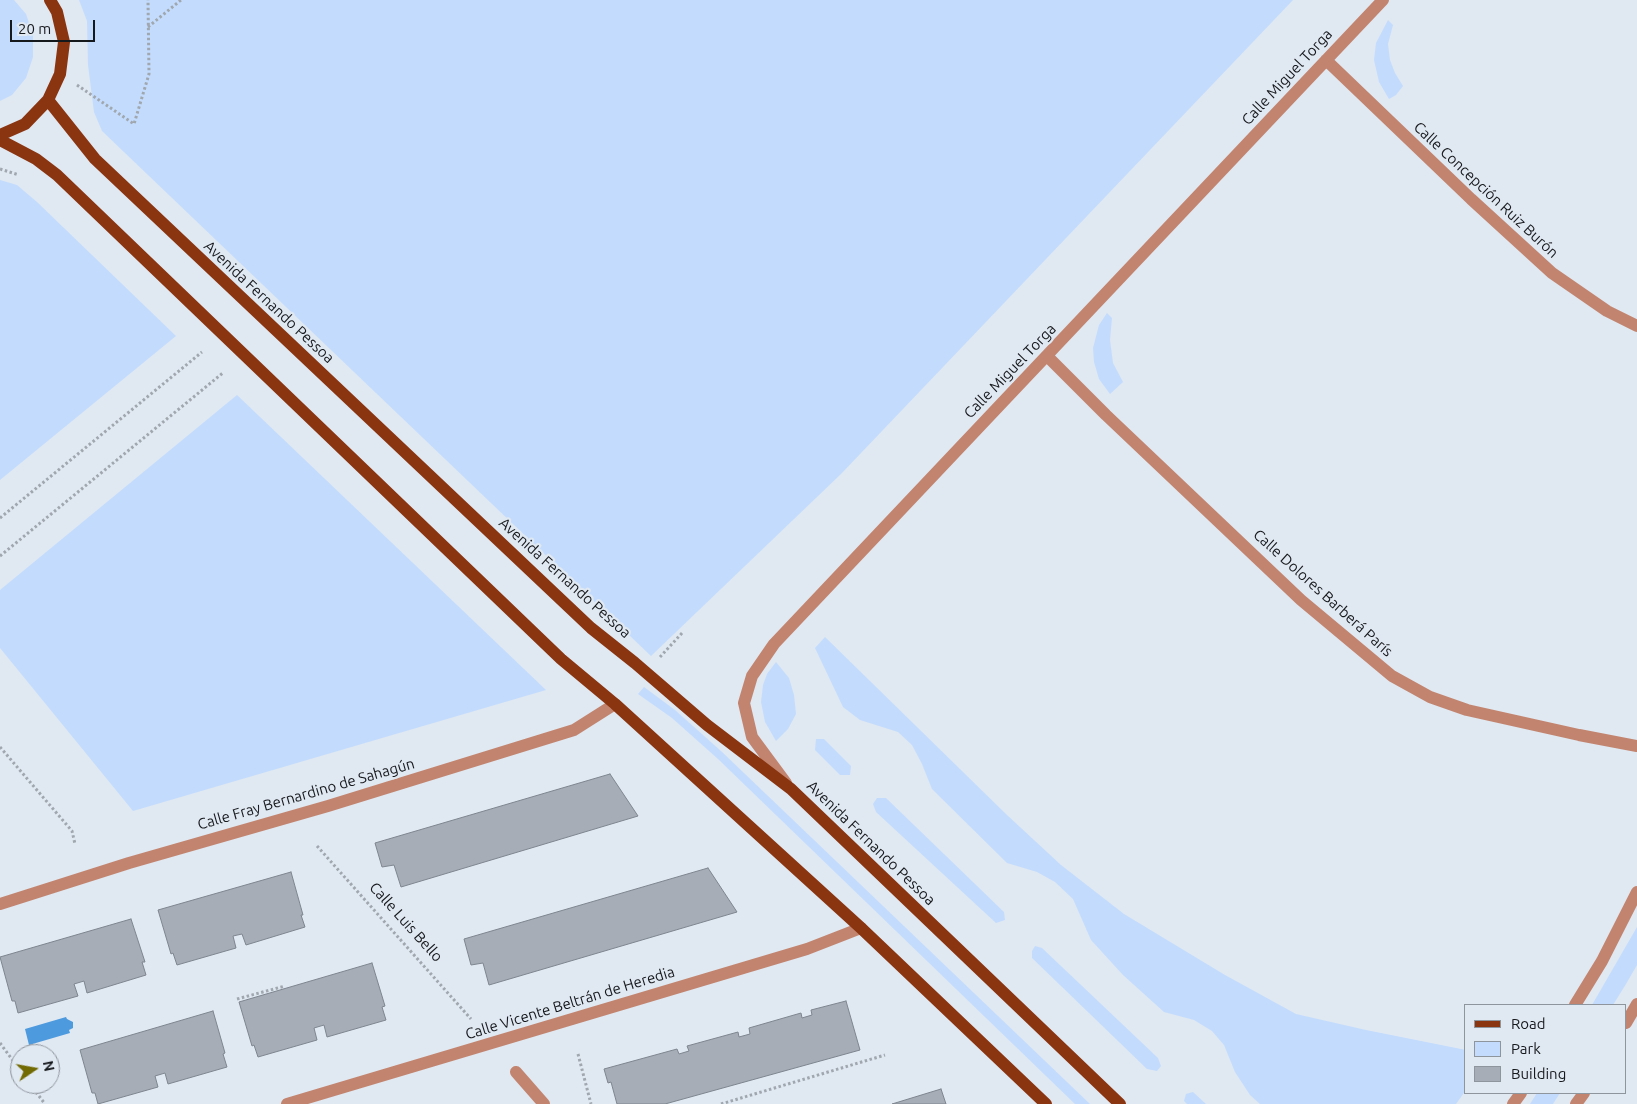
<!DOCTYPE html>
<html>
<head>
<meta charset="utf-8">
<style>
  body { margin:0 }
  #map { position:relative; width:1637px; height:1104px; overflow:hidden; background:#e0e8f2; font-family:Ubuntu,sans-serif }
  canvas { display:block }
  .legend { position:absolute; left:1464px; top:1004px; width:162px; height:90px; box-sizing:border-box; background:#e0e8f2; border:1px solid #8f959c; margin:0; padding:6px 9px; list-style:none; font-size:15px; color:#16191c }
  .legend li { display:flex; align-items:center; gap:10px; height:25px }
  .legend b { width:25px; border:1px solid #8f959c }
  .north { position:absolute; left:10px; top:1044px; width:50px; height:50px; box-sizing:border-box; background:#e0e8f2; border:1px solid #8f959c; border-radius:50%; rotate:78deg; font-size:14px; font-weight:700; line-height:20px; text-align:center; color:#16191c }
  .north::after { content:''; display:block; margin:auto; width:18px; height:22px; background:#726a02; clip-path:polygon(50% 0,100% 100%,50% 72%,0 100%) }
  .scale { position:absolute; left:10px; top:20px; width:85px; height:22px; box-sizing:border-box; border:2px solid #16191c; border-top:0; padding-left:6px; font-size:15px; line-height:18px; white-space:nowrap; color:#16191c; -webkit-text-stroke:4px #e0e8f2; paint-order:stroke }
</style>
</head>
<body>
<div id="map">
<canvas width="1637" height="1104"></canvas>
<ul class="legend">
<li><b style="height:6px;background:#8a3410"></b>Road</li>
<li><b style="height:14px;background:#c3dcfd"></b>Park</li>
<li><b style="height:14px;background:#a6adb7"></b>Building</li>
</ul>
<div class="north">N</div>
<div class="scale">20 m</div>
</div>
<script>
const c = document.querySelector('canvas').getContext('2d');
c.lineJoin = 'round';
function fill(path, color) {
  c.fillStyle = color;
  c.fill(path, 'evenodd');
}
function toPath(rows) {
  const path = new Path2D();
  for (const r of rows) {
    path.moveTo(r[0], r[1]);
    for (let i = 2; i < r.length; i += 2) path.lineTo(r[i], r[i + 1]);
  }
  return path;
}
function stroke(path, color, width, dash) {
  c.strokeStyle = color;
  c.lineWidth = width;
  c.lineCap = dash ? 'butt' : 'round';
  c.setLineDash(dash || []);
  c.stroke(path);
}
function drawText(font, color, halo, rows, align = 'center') {
  c.font = font + ' Ubuntu,sans-serif';
  c.lineWidth = 4.5;
  c.setLineDash([]);
  c.textBaseline = 'middle';
  c.strokeStyle = halo;
  c.fillStyle = color;
  for (const [text, x, y, turn = 0] of rows) {
    c.save();
    c.translate(x, y);
    c.rotate((+turn || 0) * Math.PI / 180);
    c.textAlign = isNaN(turn) ? turn : align;
    if (halo) c.strokeText(text, 0, 0);
    c.fillText(text, 0, 0);
    c.restore();
  }
}
fill(toPath([
  [0,0,14,0,26,14,33,35,33,57,26,78,12,95,0,101],
  [79,0,1293,0,841,474,651,656,102,131,94,112,88,65,87,21],
  [1388,20,1393,25,1388,44,1390,60,1395,73,1403,86,1396,95,1389,99,1379,82,1374,60,1376,43],
  [0,180,17,185,37,202,176,336,0,480],
  [1107,313,1112,318,1110,340,1113,363,1123,382,1110,394,1099,379,1094,362,1093,348,1099,325],
  [237,395,546,690,133,811,0,648,0,590],
  [825,637,1007,815,1061,865,1124,914,1225,975,1296,1014,1366,1030,1466,1050,1466,1090,1456,1104,1260,1104,1250,1095,1235,1072,1224,1045,1212,1031,1194,1020,1164,1012,1123,975,1091,940,1073,899,1055,882,1037,872,1007,863,932,789,922,764,912,745,898,732,860,720,843,707,815,648],
  [776,662,789,678,794,695,796,714,788,729,776,741,765,722,761,702,763,685,767,674],
  [644,687,675,710,721,751,1090,1104,1075,1104,718,759,672,718,638,694],
  [816,739,824,739,851,766,850,775,840,775,815,750],
  [877,798,886,798,1004,912,1005,920,996,923,876,812,873,804],
  [1637,927,1637,965,1626,984,1613,1005,1592,1005],
  [1035,946,1042,948,1158,1058,1161,1066,1157,1071,1147,1069,1032,958,1032,951],
  [1193,1092,1206,1104,1187,1104,1184,1101,1186,1094],
  [1537,1093,1560,1093,1553,1104,1530,1104]
]), '#c3dcfd');
fill(toPath([
  [66,1017,67,1019,73,1022,73,1028,69,1030,70,1033,29,1045,25,1029]
]), '#4d9ade');
const building = toPath([
  [610,774,638,816,401,887,394,865,382,867,375,843,610,774],
  [708,868,737,912,489,985,483,963,471,965,464,939,708,868],
  [291,872,303,915,301,915,305,927,246,945,242,934,233,936,236,948,177,965,173,953,171,954,158,910,291,872],
  [131,919,145,962,142,962,146,975,87,993,84,981,74,984,78,996,18,1013,15,1001,12,1001,0,957,131,919],
  [372,963,385,1006,382,1007,386,1020,327,1037,324,1025,314,1028,317,1040,258,1057,254,1045,252,1046,239,1002,372,963],
  [846,1001,860,1050,665,1104,617,1104,611,1082,608,1083,604,1069,677,1049,679,1054,689,1051,687,1046,738,1032,739,1037,750,1034,749,1028,801,1013,802,1018,812,1015,811,1010,846,1001],
  [213,1011,225,1053,223,1054,227,1067,168,1084,165,1073,155,1076,158,1087,98,1104,95,1093,92,1093,80,1050,213,1011],
  [941,1089,946,1104,892,1104,941,1089]
]);
fill(building, '#a6adb7');
stroke(building, '#7e858e', 1);
stroke(toPath([
  [148,27,181,0],
  [77,85,134,124,149,74,148,0],
  [0,169,19,175],
  [0,518,202,352],
  [0,556,224,372],
  [660,657,683,632],
  [0,747,72,831,75,844],
  [317,846,471,1019],
  [237,999,285,986],
  [0,1043,20,1070],
  [578,1054,591,1104],
  [30,1084,45,1104],
  [721,1104,885,1055]
]), '#a0a7ae', 3, [2.5, 2.5]);
stroke(toPath([
  [1326,60,1471,199,1552,273,1607,311,1637,326],
  [1047,356,1106,415,1301,600,1392,676,1430,697,1467,710,1579,735,1637,746],
  [786,783,752,737,744,703,752,676,774,644,1383,0],
  [0,904,129,863,328,806,574,730,615,704],
  [1575,1005,1602,961,1637,892],
  [1626,1023,1637,1004],
  [516,1072,544,1104],
  [287,1104,807,949,861,928],
  [1513,1104,1521,1093],
  [1576,1104,1584,1093]
]), '#c2846e', 12);
stroke(toPath([
  [48,100,95,159,591,628,635,663,707,725,791,789,1120,1104],
  [0,135,25,124,48,100,60,74,64,42,57,12,50,0],
  [0,140,36,159,57,175,561,659,615,704,861,928,1046,1104]
]), '#8a3410', 12);
drawText('15px', '#16191c', '#e0e8f2', [
  ["Calle Miguel Torga",1287,77,-47],
  ["Calle Concepción Ruiz Burón",1486,190,43],
  ["Avenida Fernando Pessoa",269,302,43],
  ["Calle Miguel Torga",1010,371,-46],
  ["Avenida Fernando Pessoa",565,578,42],
  ["Calle Dolores Barberá París",1323,593,42],
  ["Calle Fray Bernardino de Sahagún",306,794,-16],
  ["Avenida Fernando Pessoa",871,843,44],
  ["Calle Luis Bello",406,922,48],
  ["Calle Vicente Beltrán de Heredia",570,1003,-17]
]);
</script>
</body>
</html>
